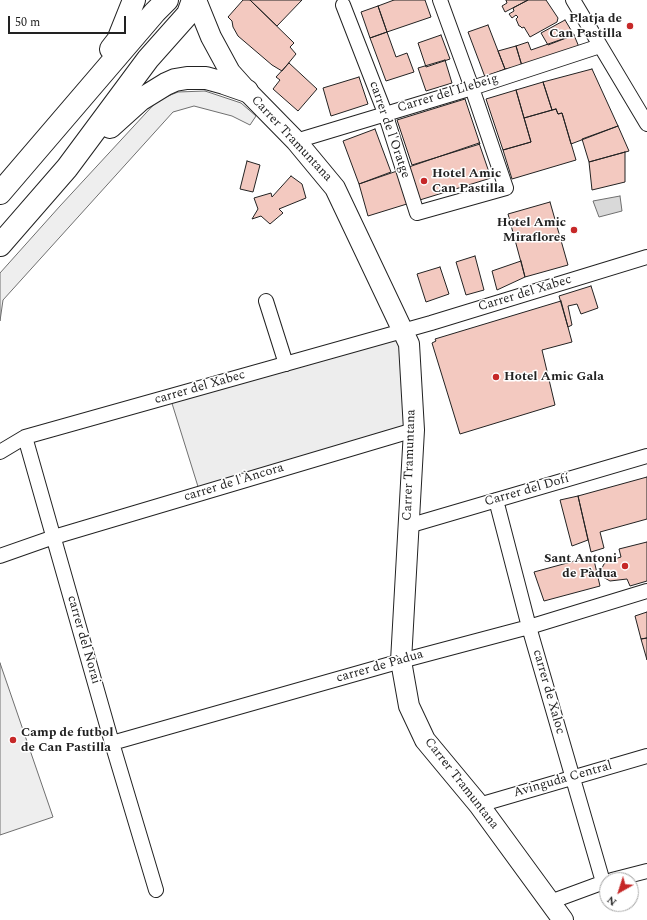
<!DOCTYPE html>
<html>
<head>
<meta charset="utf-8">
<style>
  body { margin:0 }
  #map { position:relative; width:647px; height:920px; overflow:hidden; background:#fff; font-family:Spectral,serif }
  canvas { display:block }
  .north { position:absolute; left:599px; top:872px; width:40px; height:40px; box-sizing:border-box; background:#fff; border:1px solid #a7a7a7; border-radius:50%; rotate:219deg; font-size:11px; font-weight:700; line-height:16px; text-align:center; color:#222 }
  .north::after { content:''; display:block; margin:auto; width:14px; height:18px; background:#c62828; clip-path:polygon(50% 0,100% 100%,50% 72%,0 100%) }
  .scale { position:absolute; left:8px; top:16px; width:118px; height:18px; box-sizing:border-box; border:2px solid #222; border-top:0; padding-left:5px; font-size:12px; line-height:14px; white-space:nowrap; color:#222; -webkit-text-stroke:3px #fff; paint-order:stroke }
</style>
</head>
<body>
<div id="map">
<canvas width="647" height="920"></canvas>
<div class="north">N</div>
<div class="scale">50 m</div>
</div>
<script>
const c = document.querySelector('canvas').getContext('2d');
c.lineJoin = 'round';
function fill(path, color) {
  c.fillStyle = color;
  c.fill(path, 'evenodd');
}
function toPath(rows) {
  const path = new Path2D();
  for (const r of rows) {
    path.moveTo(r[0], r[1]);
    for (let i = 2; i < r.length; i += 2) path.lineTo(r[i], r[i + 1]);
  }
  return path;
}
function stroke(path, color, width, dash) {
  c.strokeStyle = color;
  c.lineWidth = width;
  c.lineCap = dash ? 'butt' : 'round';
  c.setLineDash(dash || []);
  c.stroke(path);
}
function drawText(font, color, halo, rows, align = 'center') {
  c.font = font + ' Spectral,serif';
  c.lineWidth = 3;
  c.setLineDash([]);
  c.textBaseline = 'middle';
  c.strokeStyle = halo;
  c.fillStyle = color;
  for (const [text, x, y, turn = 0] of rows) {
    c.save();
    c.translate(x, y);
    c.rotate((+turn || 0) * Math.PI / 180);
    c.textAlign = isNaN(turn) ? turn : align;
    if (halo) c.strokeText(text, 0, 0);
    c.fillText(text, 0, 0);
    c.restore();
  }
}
const green = toPath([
  [205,91,241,103,256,116,250,125,232,116,194,106,173,112,3,300,0,321,0,273,60,206,158,100,178,92,205,91],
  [0,663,53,817,0,835,0,663]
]);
fill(green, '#eee');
stroke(green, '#6f6f6f', 1);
const parking = toPath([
  [403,331,414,430,200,493,170,397,403,331]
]);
fill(parking, '#ededed');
stroke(parking, '#6f6f6f', 1);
const water = toPath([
  [620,196,622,211,599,217,593,201,620,196]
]);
fill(water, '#d9d9d9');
stroke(water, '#6f6f6f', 1);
const building = toPath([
  [243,0,250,0,294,43,290,47,296,54,282,71,272,65,238,36,233,27,232,21,228,17,243,0],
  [250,0,302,0,277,26,250,0],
  [394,0,425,0,431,17,387,32,378,6,394,0],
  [506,0,528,0,505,12,502,6,507,3,506,0],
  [528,0,546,0,558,18,557,22,530,37,524,27,522,28,520,26,519,26,516,19,518,17,516,15,512,18,509,14,514,11,513,8,528,0],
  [378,6,387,32,370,38,361,12,378,6],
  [565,20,574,35,548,45,541,33,565,20],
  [488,25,505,69,485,77,468,32,488,25],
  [387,32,396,57,407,53,414,72,386,81,370,38,387,32],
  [441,35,450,59,426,67,418,43,441,35],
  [574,35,579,47,522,66,516,46,528,42,531,50,574,35],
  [516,46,522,66,505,69,498,51,516,46],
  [445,60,452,83,426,91,418,68,445,60],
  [289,63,317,89,298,111,273,89,280,80,276,77,289,63],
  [592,69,618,126,571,144,562,113,558,114,556,109,552,110,543,82,592,69],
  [359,77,368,104,331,116,323,88,359,77],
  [543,82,552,110,524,118,516,90,543,82],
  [516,90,531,142,503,150,486,99,516,90],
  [465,99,480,144,412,165,397,120,465,99],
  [556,109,558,114,562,113,576,160,512,179,503,150,531,142,524,118,556,109],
  [618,126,629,151,589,162,582,139,618,126],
  [375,129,391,172,359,184,343,141,375,129],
  [479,143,491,178,368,216,359,184,479,143],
  [625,152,625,182,592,190,589,162,625,152],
  [247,161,260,165,253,192,240,189,247,161],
  [291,176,302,184,306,198,279,209,283,213,270,224,261,216,252,219,258,209,254,198,271,193,272,197,291,176],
  [550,202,568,265,525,277,508,214,550,202],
  [475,256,484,290,466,295,456,262,475,256],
  [521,261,525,277,497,290,492,271,521,261],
  [440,267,449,294,426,302,417,274,440,267],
  [591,286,598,308,581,314,577,304,568,306,572,325,568,327,559,296,591,286],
  [561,301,572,342,542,350,555,405,460,434,432,343,436,341,435,339,561,301],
  [647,477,647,519,600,532,604,548,591,552,578,496,647,477],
  [578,496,588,540,572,546,560,500,578,496],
  [647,542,647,581,630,586,627,579,610,581,603,577,602,568,604,564,608,561,621,557,619,549,647,542],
  [593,556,600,586,544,601,534,572,593,556],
  [647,612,647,638,641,639,635,616,647,612],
  [647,638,647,660,641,639,647,638]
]);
fill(building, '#f3c9c0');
stroke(building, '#222', 1);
const street = toPath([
  [573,0,647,124],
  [343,5,385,113,417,213,506,188,472,88,440,0],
  [296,141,472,88,600,46],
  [266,301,286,364],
  [25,437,112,743,156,890],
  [0,452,25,437,431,323,647,257],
  [496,500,529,627,603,882],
  [408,526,647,456],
  [0,556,54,537,414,430],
  [112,743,401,661,529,627,647,591],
  [479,805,647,756],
  [612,880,647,871],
  [550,902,607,881]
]);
const secondary = toPath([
  [196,0,211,37,230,72,247,91,296,141,335,188,409,344,414,430,401,661,409,706,425,740,479,805,563,920]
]);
const highway = toPath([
  [111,49,118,40,134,0],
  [110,127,140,100,166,84,175,80,187,78,206,78,224,83,247,91],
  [0,193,155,12,167,0],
  [0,245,67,168,148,59,188,14,193,0]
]);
stroke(street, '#222', 16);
stroke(secondary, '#222', 22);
stroke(highway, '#222', 24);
stroke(street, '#fff', 14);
stroke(secondary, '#fff', 20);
stroke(highway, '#fff', 22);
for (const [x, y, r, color] of [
  [630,26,4,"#c62828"],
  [424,181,4,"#c62828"],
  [574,230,4,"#c62828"],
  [496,377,4,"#c62828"],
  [625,566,4,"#c62828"],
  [13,740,4,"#c62828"]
]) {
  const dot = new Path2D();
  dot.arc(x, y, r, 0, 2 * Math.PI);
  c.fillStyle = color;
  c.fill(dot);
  stroke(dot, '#fff', 1.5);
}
drawText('bold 13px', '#222', '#fff', [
  ["Platja de",622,19],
  ["Can Pastilla",622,34],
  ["Hotel Amic",432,174,"left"],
  ["Can Pastilla",432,189,"left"],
  ["Hotel Amic",566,223],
  ["Miraflores",566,238],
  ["Hotel Amic Gala",504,377,"left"],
  ["Sant Antoni",617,559],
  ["de Pàdua",617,574],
  ["Camp de futbol",21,733,"left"],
  ["de Can Pastilla",21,748,"left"]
], 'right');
drawText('13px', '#222', '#fff', [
  ["Carrer del Llebeig",448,94,-17],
  ["carrer de l'Oratge",389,130,71],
  ["Carrer Tramuntana",291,139,47],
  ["Carrer del Xabec",525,294,-17],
  ["carrer del Xabec",200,388,-16],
  ["Carrer Tramuntana",410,465,-88],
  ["carrer de l'Àncora",234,483,-17],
  ["Carrer del Dofí",527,491,-16],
  ["carrer del Norai",83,640,74],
  ["carrer de Pàdua",380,667,-16],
  ["carrer de Xaloc",548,692,74],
  ["Avinguda Central",563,780,-16],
  ["Carrer Tramuntana",461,784,52]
]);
</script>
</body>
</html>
